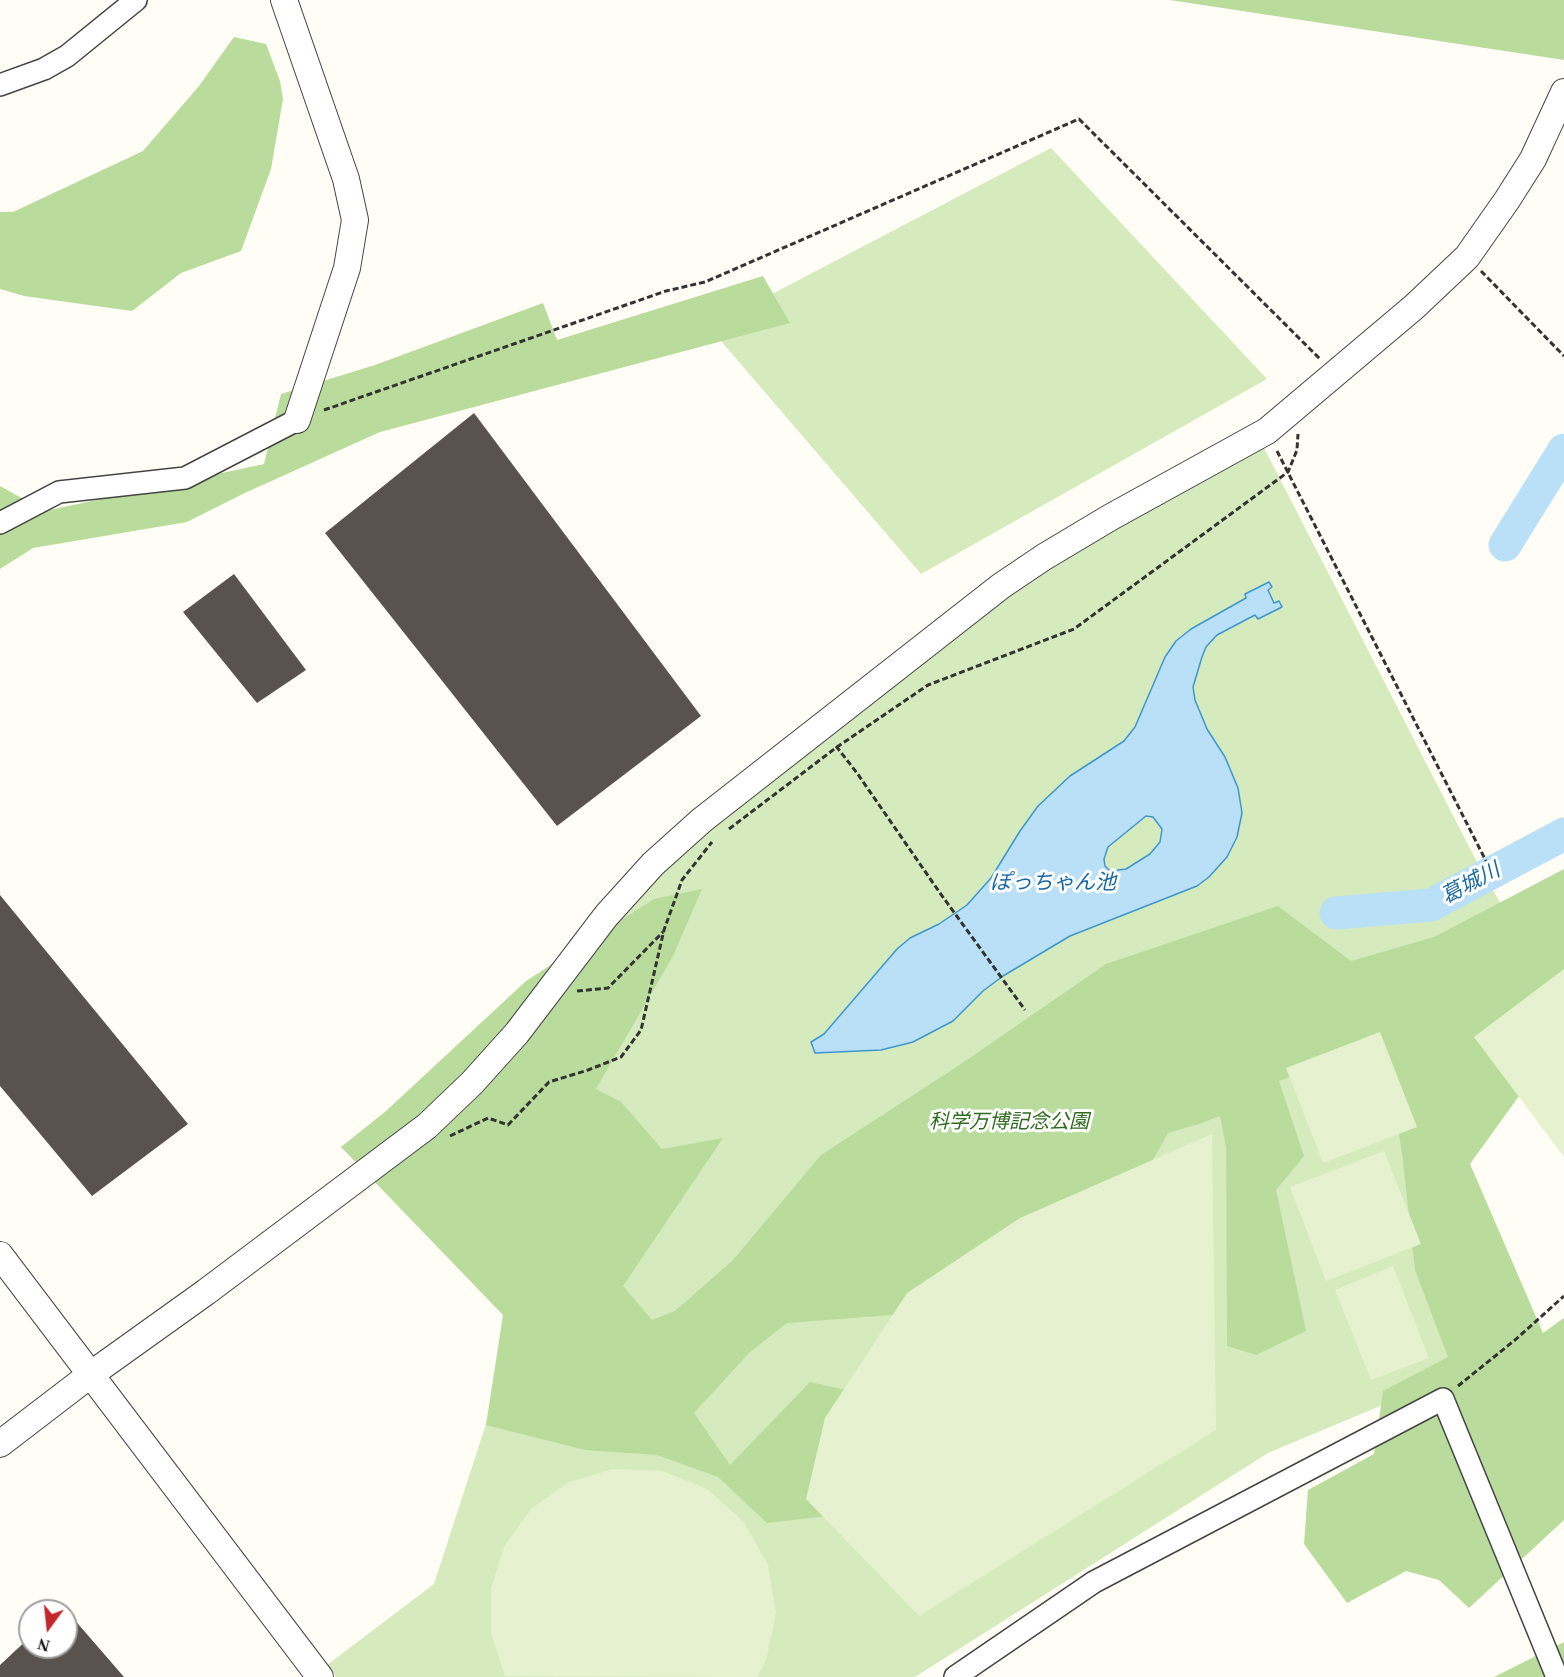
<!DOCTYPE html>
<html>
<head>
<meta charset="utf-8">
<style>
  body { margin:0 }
  #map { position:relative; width:1564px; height:1677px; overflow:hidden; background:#fffdf5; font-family:"Times New Roman",serif }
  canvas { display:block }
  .north { position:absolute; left:18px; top:1599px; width:60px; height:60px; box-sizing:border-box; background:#fff; border:2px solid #a0a0a0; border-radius:50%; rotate:195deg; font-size:16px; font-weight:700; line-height:24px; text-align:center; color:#111 }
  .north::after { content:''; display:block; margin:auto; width:21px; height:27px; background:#c4262e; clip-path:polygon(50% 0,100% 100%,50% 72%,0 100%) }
</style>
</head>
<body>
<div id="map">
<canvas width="1564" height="1677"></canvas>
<div class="north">N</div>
</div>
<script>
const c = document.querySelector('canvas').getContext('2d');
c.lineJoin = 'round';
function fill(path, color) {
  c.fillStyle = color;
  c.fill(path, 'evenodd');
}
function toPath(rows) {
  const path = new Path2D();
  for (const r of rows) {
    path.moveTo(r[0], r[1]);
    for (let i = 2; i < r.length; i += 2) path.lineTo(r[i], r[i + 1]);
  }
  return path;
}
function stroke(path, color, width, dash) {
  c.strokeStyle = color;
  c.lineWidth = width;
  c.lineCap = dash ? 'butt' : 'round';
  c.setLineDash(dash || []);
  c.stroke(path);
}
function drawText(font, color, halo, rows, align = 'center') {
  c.font = font + ' "Times New Roman","Noto Sans JP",serif';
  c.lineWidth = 6;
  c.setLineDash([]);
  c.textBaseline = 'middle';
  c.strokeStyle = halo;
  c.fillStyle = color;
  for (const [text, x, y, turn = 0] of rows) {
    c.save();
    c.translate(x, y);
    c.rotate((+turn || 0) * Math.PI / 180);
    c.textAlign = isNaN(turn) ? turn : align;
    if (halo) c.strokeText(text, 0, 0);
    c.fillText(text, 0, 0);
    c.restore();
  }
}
fill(toPath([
  [1051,148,1267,379,921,574,709,327],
  [1262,444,1478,864,1535,963,1429,1146,1514,1326,1447,1378,1268,1453,915,1677,336,1677,327,1665,434,1584,521,1316,400,1165,657,872,969,623,1085,543]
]), '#d5ebbd');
fill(toPath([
  [1170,0,1564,0,1564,60],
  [234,37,266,44,280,81,283,99,271,169,241,251,181,273,132,311,24,296,0,289,0,212,13,212,143,151,199,86],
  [763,276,790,323,380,432,247,492,187,522,33,548,0,569,0,486,45,511,264,464,281,394,375,365,543,303,557,340],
  [1564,869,1564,974,1494,1022,1519,1096,1470,1164,1543,1333,1564,1318,1564,1520,1469,1608,1439,1580,1406,1571,1347,1603,1304,1544,1308,1490,1374,1454,1383,1391,1448,1357,1415,1270,1402,1153,1384,1045,1279,1081,1304,1156,1276,1190,1306,1331,1256,1355,1227,1346,1226,1147,1220,1116,1199,1124,1168,1133,1130,1201,918,1313,787,1323,749,1353,694,1413,730,1465,810,1382,886,1399,887,1509,767,1523,718,1477,657,1455,585,1450,486,1425,503,1315,341,1147,386,1111,526,981,654,899,702,889,673,956,596,1089,621,1102,662,1149,723,1138,623,1286,652,1320,675,1311,733,1260,821,1155,961,1064,1106,964,1278,906,1351,961,1434,937],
  [1564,1642,1564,1677,1494,1677]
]), '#b9dc9c');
fill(toPath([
  [1564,969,1564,1157,1474,1037],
  [1380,1032,1417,1127,1323,1163,1286,1068],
  [1212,1134,1216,1430,919,1616,806,1499,825,1418,907,1293,1020,1218],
  [1384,1151,1421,1244,1326,1281,1290,1187],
  [1393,1266,1429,1358,1371,1380,1335,1290],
  [613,1469,662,1471,707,1489,744,1522,768,1565,776,1613,766,1661,757,1677,505,1676,491,1633,491,1588,505,1545,532,1508,569,1482]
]), '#e6f2cf');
const water = toPath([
  [1269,582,1272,587,1268,590,1274,603,1279,601,1282,607,1258,619,1255,615,1217,635,1206,647,1202,657,1193,687,1195,700,1207,729,1225,757,1238,788,1242,813,1237,837,1227,857,1209,877,1197,886,1070,936,1003,976,983,991,953,1021,913,1042,881,1050,815,1053,811,1042,824,1034,897,949,910,938,939,924,967,905,991,878,1020,831,1038,806,1070,776,1124,741,1135,727,1165,657,1176,641,1191,629,1246,598,1245,594,1269,582],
  [1146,816,1153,817,1162,829,1160,842,1150,854,1126,869,1110,871,1105,866,1104,859,1108,847,1146,816]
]);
fill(water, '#b9e0f7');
stroke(water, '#3f96cf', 1.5);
stroke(toPath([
  [1505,545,1564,450],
  [1336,913,1431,905,1564,834]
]), '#b9e0f7', 33);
fill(toPath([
  [474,413,701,716,557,826,325,533],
  [234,574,306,670,257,703,183,612],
  [0,895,188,1124,92,1196,0,1086],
  [66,1610,124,1677,0,1677,0,1665,30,1637,30,1647,66,1647]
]), '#5a524d');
const minor = toPath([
  [0,85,44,69,67,56,136,0],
  [0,523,59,492,185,478,297,420],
  [955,1677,1094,1582,1443,1399,1557,1677]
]);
const tertiary = toPath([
  [284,0,346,179,355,220,347,268,297,420],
  [0,1255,320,1677],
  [0,1444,90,1375,206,1292,427,1126,472,1083,517,1033,606,916,653,864,702,820,1001,586,1044,557,1111,517,1267,431,1414,307,1467,257,1507,200,1533,159,1564,92]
]);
stroke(minor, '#444', 24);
stroke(tertiary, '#444', 28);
stroke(toPath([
  [1481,271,1564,356],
  [324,410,666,291,705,282,1079,119,1320,359],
  [1277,451,1486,861],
  [836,746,857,773,940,893,1025,1010],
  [729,829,837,747,928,685,1074,629,1288,472,1297,450,1298,434],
  [577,991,608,988,663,932],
  [450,1136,488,1118,508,1125,549,1082,588,1070,621,1057,641,1030,664,930,682,880,712,842],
  [1458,1386,1515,1340,1564,1296]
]), '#333', 3, [6, 3]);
stroke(minor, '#fff', 21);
stroke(tertiary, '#fff', 26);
drawText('italic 20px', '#2f6b1f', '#fff', [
  ["科学万博記念公園",1009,1123]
]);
drawText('italic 21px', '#1768a6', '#fff', [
  ["ぽっちゃん池",1053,883],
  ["葛城川",1471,884,-28]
]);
</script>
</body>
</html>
